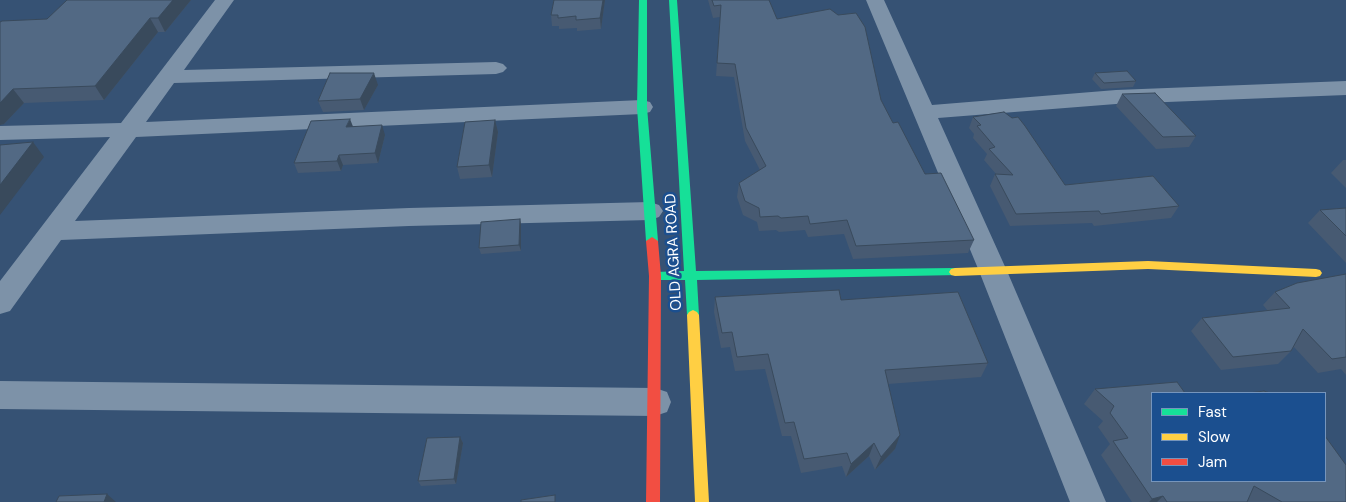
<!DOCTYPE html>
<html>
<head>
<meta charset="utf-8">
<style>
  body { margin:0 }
  #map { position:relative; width:1346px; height:502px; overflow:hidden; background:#365274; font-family:"DM Sans",sans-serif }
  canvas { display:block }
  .legend { position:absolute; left:1151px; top:392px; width:175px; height:90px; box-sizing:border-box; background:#1b4f8f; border:1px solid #7695bc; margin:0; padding:6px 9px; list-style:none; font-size:15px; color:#fff }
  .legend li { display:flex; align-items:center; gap:10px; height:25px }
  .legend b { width:25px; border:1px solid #7695bc }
</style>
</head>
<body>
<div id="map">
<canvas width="1346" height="502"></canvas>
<ul class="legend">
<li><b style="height:6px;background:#16e098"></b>Fast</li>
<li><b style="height:6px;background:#ffcf43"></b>Slow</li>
<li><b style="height:6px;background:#f24e42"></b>Jam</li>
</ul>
</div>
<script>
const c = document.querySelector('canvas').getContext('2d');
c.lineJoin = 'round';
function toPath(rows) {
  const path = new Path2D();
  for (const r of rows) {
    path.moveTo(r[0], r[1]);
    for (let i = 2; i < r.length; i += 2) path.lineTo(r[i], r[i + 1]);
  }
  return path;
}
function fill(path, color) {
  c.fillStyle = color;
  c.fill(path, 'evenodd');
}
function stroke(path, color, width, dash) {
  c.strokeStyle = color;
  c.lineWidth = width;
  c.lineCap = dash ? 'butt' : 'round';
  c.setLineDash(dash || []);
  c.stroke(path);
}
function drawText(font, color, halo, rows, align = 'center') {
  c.font = font + ' "DM Sans",sans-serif';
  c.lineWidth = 5;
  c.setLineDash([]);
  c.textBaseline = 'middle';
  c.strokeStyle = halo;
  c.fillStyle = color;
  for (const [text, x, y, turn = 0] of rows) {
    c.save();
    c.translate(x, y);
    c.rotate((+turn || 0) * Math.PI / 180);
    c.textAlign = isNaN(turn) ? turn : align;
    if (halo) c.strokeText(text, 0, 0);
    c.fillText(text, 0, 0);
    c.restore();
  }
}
fill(toPath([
  [215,0,234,0,184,70,496,62,503,64,507,68,503,72,496,74,174,83,146,122,642,100,650,102,653,107,650,112,642,114,136,137,75,221,409,208,650,202,659,205,663,211,659,217,650,220,409,226,61,240,10,311,0,314,0,281,110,137,0,140,0,126,121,123,215,0],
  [866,0,884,0,932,105,1116,90,1346,81,1346,95,1116,104,938,118,1007,271,1106,502,1070,502,979,271,866,0],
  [0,381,655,388,667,392,671,402,667,412,655,416,0,409,0,381]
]), '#7d92a8');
fill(toPath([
  [639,0,647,0,647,107,658,241,652,245,646,241,637,107,639,0],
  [669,0,677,0,696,271,955,268,959,269,961,272,959,275,697,280,699,315,697,318,689,318,687,315,685,280,655,280,651,279,649,276,651,273,655,272,684,271,669,0]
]), '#16e098');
fill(toPath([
  [1148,261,1316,269,1320,270,1322,273,1320,276,1316,277,1148,269,955,276,951,275,949,272,951,269,955,268,1148,261],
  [693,310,697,312,699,315,709,502,695,502,687,315,689,312,693,310]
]), '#ffcf43');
fill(toPath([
  [652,237,658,241,661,276,660,502,646,502,649,276,646,241,652,237]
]), '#f24e42');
fill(toPath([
  [67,0,191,0,165,32,158,32,104,100,24,103,4,124,0,125,0,22,47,19],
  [554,0,605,0,601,29,577,31,577,28,559,29,559,26,552,26,551,15],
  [708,0,769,0,777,19,881,100,893,123,925,174,974,240,968,253,853,259,844,234,808,237,805,230,779,232,776,230,759,231,757,222,743,215,737,197,739,183,760,170,745,141,734,77,716,76,720,17,713,18],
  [1095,73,1136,81,1133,87,1101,89,1092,79],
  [378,85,364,110,323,112,318,101],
  [1122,94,1196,136,1189,147,1156,149,1116,106],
  [973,117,1065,185,1179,206,1171,218,1094,226,1092,223,1010,226,990,186,995,174,996,174,984,160,987,154,973,138,974,134,969,128],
  [495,120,498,132,492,177,460,179,457,167],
  [353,127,385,135,378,163,343,165,341,171,298,173,294,163],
  [1343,160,1346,160,1346,188,1331,173],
  [1346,208,1346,263,1308,223,1320,210],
  [520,219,521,225,521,251,481,254,479,248],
  [1346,274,1346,375,1341,369,1318,373,1294,347,1291,351,1278,364,1221,370,1191,331,1202,318,1268,311,1263,305,1275,292],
  [715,297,841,300,988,363,981,377,888,384,895,449,875,470,869,456,846,477,842,466,801,473,791,436,782,436,765,369,735,371,730,347,721,348,714,312],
  [1095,389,1152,393,1346,502,1132,502,1101,455,1110,444,1098,427,1103,421,1084,404],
  [460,437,463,443,456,484,421,486,418,481]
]), '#475a72');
fill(toPath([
  [173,0,191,0,165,32,158,18],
  [603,0,605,0,601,29,600,18],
  [150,18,158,32,104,100,95,86],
  [374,73,378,85,364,110,360,99],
  [13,89,24,103,4,124,0,125,0,103],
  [350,119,354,129,346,127],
  [495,120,498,132,492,177,489,165],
  [382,125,385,135,378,163,375,153],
  [33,142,44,157,0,215,0,185],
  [339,155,343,165,341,171,337,161],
  [520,219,521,225,521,251,519,245],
  [900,435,895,449,875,470,881,457],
  [460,437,463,443,456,484,454,479],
  [874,443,869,456,846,477,851,464],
  [107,494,116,502,104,502],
  [1163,496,1157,502,1149,502,1152,499]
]), '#394a5c');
const building = toPath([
  [67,0,173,0,158,18,150,18,95,86,13,89,0,103,0,22,2,21,47,19,67,0],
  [554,0,603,0,600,18,576,20,576,16,558,18,558,15,551,15,554,0],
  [712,0,769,0,777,19,830,9,838,15,856,13,865,27,881,100,893,123,898,122,925,174,941,173,974,240,856,246,847,220,810,224,808,216,781,218,778,216,760,217,759,208,745,201,739,183,766,166,746,128,735,64,717,63,721,5,714,6,712,0],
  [1127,71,1136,81,1104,83,1095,73,1127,71],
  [330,73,374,73,360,99,318,101,330,73],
  [1155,93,1196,136,1163,137,1122,94,1155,93],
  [1004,112,1012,118,1018,117,1025,126,1065,185,1153,176,1179,206,1101,214,1099,211,1016,214,995,174,1013,175,989,149,995,147,977,126,981,125,973,117,1004,112],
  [350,119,346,127,382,125,375,153,339,155,337,161,294,163,311,121,350,119],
  [495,120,489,165,457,167,465,122,495,120],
  [33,142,0,185,0,145,33,142],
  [1346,208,1346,236,1320,210,1346,208],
  [520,219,519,245,479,248,481,222,520,219],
  [1346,274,1346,357,1332,359,1303,329,1291,351,1233,357,1202,318,1290,308,1275,292,1297,283,1346,274],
  [839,290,841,300,958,292,988,363,885,370,900,435,881,457,874,443,851,464,847,453,804,459,794,422,785,423,768,354,737,357,732,332,722,333,715,297,839,290],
  [1177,382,1185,393,1152,393,1152,481,1325,481,1325,436,1346,465,1346,502,1282,502,1254,486,1247,502,1167,502,1163,496,1152,499,1113,441,1128,438,1110,413,1114,406,1095,389,1177,382],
  [1264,391,1270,393,1249,393,1264,391],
  [460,437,454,479,418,481,427,438,460,437],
  [107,494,104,502,56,502,59,496,107,494],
  [555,495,555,502,521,502,521,500,555,495]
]);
fill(building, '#526984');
stroke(building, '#394a5c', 1);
drawText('15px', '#fff', '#1b4f8f', [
  ["OLD AGRA ROAD",674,252,-93]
]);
</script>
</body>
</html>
